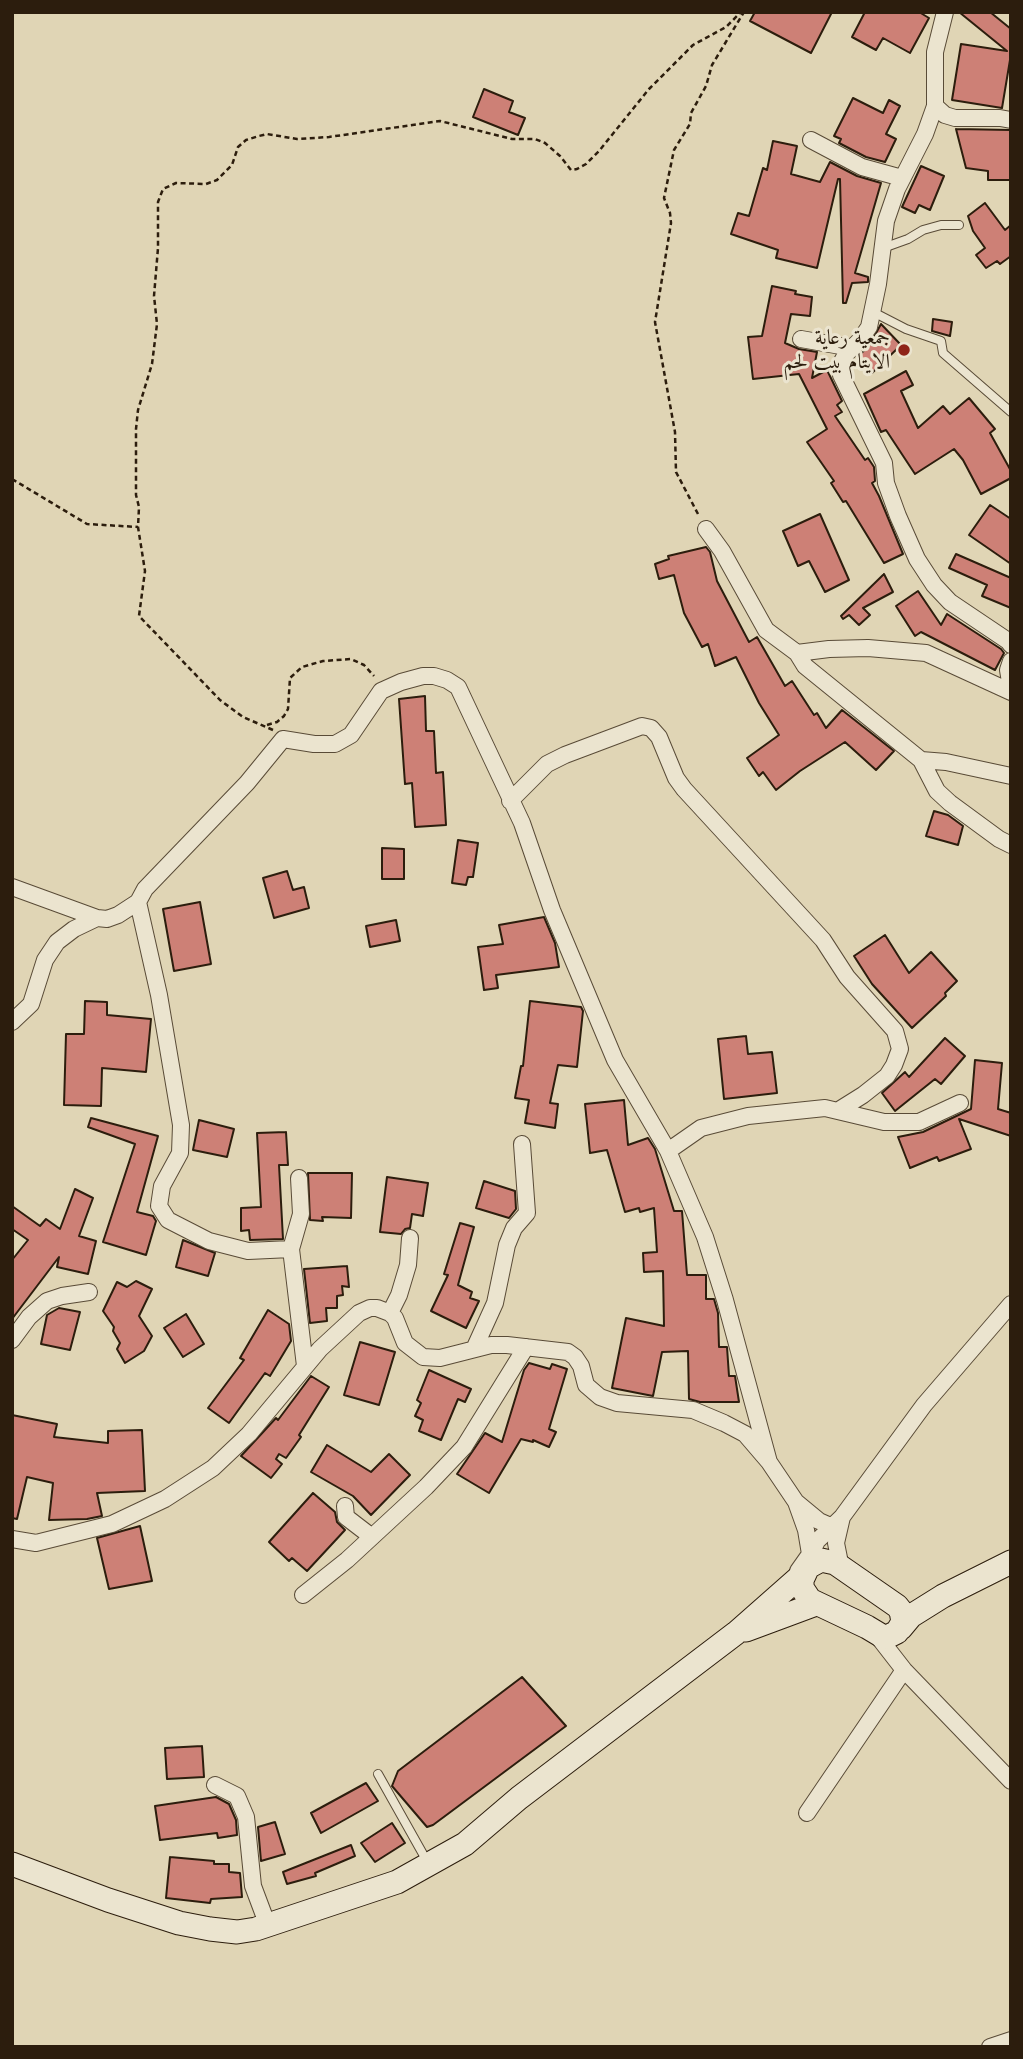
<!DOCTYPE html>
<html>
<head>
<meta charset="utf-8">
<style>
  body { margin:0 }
  #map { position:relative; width:1023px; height:2059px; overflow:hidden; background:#e0d5b5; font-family:"Old Standard TT",serif }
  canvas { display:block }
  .frame { position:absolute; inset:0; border:14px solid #2c1d0d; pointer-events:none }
</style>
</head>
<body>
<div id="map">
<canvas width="1023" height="2059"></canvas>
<div class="frame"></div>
</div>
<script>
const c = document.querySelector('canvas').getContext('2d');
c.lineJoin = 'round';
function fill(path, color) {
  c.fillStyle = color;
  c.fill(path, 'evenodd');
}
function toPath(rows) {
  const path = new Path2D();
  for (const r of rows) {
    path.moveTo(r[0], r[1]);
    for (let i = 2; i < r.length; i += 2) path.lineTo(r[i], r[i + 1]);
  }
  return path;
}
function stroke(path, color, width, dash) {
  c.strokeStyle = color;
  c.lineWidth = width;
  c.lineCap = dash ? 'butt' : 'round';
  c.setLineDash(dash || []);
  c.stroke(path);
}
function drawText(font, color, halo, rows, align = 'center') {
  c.font = font + ' "Old Standard TT",Amiri,serif';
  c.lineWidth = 6;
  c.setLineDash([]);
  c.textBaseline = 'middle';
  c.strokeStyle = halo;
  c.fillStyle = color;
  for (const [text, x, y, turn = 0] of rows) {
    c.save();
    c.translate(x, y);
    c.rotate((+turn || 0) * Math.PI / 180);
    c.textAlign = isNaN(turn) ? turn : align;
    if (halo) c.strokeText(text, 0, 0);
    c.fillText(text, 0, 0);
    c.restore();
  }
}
const building = toPath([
  [755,12,832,12,811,53,750,21,755,12],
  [865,12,919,12,929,18,910,53,883,38,876,50,852,37,865,12],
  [959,12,990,12,1011,29,1011,54,1002,108,952,100,961,44,1007,51,959,12],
  [484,89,513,101,509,112,525,118,518,135,473,117,484,89],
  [853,98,883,113,889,100,900,106,886,134,896,139,885,162,866,157,839,143,841,139,834,136,853,98],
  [956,129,1011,130,1011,180,988,180,988,171,966,168,956,129],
  [773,141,797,146,791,174,820,182,830,162,857,176,881,183,855,273,868,277,868,282,852,283,846,303,843,303,840,179,838,179,817,268,776,258,778,250,731,234,738,213,749,216,763,168,767,170,773,141],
  [921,166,944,176,930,210,919,205,915,213,902,207,921,166],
  [985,203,1005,230,1011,225,1011,256,1000,264,997,261,986,268,976,255,985,248,973,231,968,216,985,203],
  [772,286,796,291,795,294,812,297,810,316,791,314,785,343,799,349,817,352,812,378,827,370,842,401,837,405,842,412,835,416,865,460,868,458,874,467,875,481,872,483,879,496,903,554,884,563,846,501,843,502,831,483,834,481,807,442,827,429,799,374,753,379,748,337,762,336,772,286],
  [933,319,952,322,950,336,932,331,933,319],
  [881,324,901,345,872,373,857,357,869,346,881,324],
  [906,371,913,385,901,391,918,428,943,406,950,414,969,398,995,429,990,433,1011,471,1011,478,981,494,963,460,954,449,915,474,886,430,881,432,864,394,906,371],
  [990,505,1011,519,1011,564,969,535,990,505],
  [820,514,849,580,825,592,809,561,798,566,783,531,820,514],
  [706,547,710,552,717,581,749,642,757,637,785,686,792,681,814,715,817,713,826,728,842,710,894,751,876,770,845,742,800,771,776,790,763,772,759,776,747,758,779,735,759,703,736,657,715,666,708,644,702,647,684,613,674,575,659,579,655,564,669,559,668,556,706,547],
  [956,554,1011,578,1011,608,982,596,987,585,949,568,956,554],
  [884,574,893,592,863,608,870,615,859,625,849,615,843,619,841,616,884,574],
  [918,591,941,625,947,614,1001,649,1004,653,995,670,921,632,915,636,896,606,918,591],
  [425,696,426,731,434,731,436,773,443,772,446,825,415,827,412,783,405,784,399,699,425,696],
  [934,811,948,815,963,826,958,845,926,836,934,811],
  [458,840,478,843,473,877,468,877,466,885,452,883,458,840],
  [382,848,404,849,404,879,382,879,382,848],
  [287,871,293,890,304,887,309,908,274,918,263,878,287,871],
  [200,902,211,964,174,971,163,909,200,902],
  [544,917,555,943,559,967,496,975,498,988,484,990,478,947,503,944,499,925,544,917],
  [396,920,400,941,370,947,366,926,396,920],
  [885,935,909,973,931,952,957,981,945,993,946,996,912,1028,872,984,854,956,885,935],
  [85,1001,107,1002,107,1015,151,1019,146,1072,102,1068,101,1106,64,1105,66,1034,84,1034,85,1001],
  [530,1001,581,1007,583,1011,577,1067,558,1065,550,1103,558,1104,555,1128,525,1123,529,1100,515,1098,521,1066,523,1066,530,1001],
  [746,1036,748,1054,772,1052,777,1093,724,1099,718,1039,746,1036],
  [945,1038,965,1056,941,1084,935,1079,895,1111,882,1093,905,1072,909,1077,945,1038],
  [975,1060,1002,1063,998,1109,1011,1113,1011,1136,959,1119,971,1149,939,1161,937,1157,910,1168,898,1137,923,1132,971,1109,975,1060],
  [624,1100,628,1145,648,1138,655,1149,674,1211,682,1211,687,1275,706,1275,706,1299,714,1299,718,1313,719,1347,727,1347,729,1376,735,1376,739,1402,700,1402,689,1399,688,1351,662,1352,653,1396,612,1388,626,1318,664,1326,663,1271,644,1272,643,1253,657,1252,654,1208,640,1212,639,1208,625,1212,607,1150,590,1153,585,1104,624,1100],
  [91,1118,158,1136,137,1212,153,1216,156,1221,146,1255,103,1242,135,1144,88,1127,91,1118],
  [199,1120,234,1129,227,1157,193,1150,199,1120],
  [286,1132,288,1165,279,1165,283,1239,250,1240,249,1230,241,1231,241,1208,261,1207,257,1133,286,1132],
  [308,1173,352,1173,351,1218,322,1217,323,1221,310,1220,308,1173],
  [387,1177,428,1183,423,1216,412,1214,410,1228,405,1229,401,1234,380,1232,387,1177],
  [484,1181,515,1191,516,1209,509,1218,476,1208,484,1181],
  [75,1189,93,1198,79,1236,96,1241,88,1274,57,1267,59,1257,12,1319,12,1260,28,1240,12,1229,12,1206,40,1226,46,1219,60,1229,75,1189],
  [460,1223,474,1227,458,1285,472,1292,470,1298,479,1301,466,1328,431,1311,448,1275,444,1274,460,1223],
  [183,1240,215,1253,208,1276,176,1267,183,1240],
  [347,1266,349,1287,342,1286,343,1295,337,1296,337,1308,326,1308,327,1321,310,1323,304,1269,347,1266],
  [136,1281,152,1289,139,1316,152,1336,144,1351,125,1363,117,1349,120,1343,113,1331,114,1327,103,1311,117,1282,127,1287,136,1281],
  [59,1308,80,1312,70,1350,41,1344,47,1315,59,1308],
  [268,1310,289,1324,291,1341,270,1376,265,1373,229,1423,208,1408,244,1360,240,1358,268,1310],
  [186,1314,204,1344,183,1357,164,1328,186,1314],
  [360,1342,395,1352,379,1405,344,1395,360,1342],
  [529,1363,550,1369,552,1364,567,1369,549,1429,556,1432,549,1447,533,1440,533,1442,521,1439,489,1493,457,1474,485,1433,502,1442,524,1370,529,1363],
  [429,1370,471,1389,465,1402,458,1399,441,1440,419,1431,423,1420,415,1416,421,1403,417,1400,429,1370],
  [311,1376,329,1387,299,1435,301,1437,286,1458,279,1454,276,1459,282,1464,271,1478,241,1456,276,1418,278,1420,311,1376],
  [12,1415,57,1424,54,1437,108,1443,108,1431,142,1430,145,1491,97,1493,102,1516,87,1519,49,1520,53,1483,27,1477,17,1519,12,1518,12,1415],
  [327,1445,371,1472,389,1454,410,1475,371,1515,353,1496,311,1472,327,1445],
  [313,1493,335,1512,337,1522,345,1530,307,1571,292,1558,289,1561,269,1542,313,1493],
  [140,1526,152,1581,109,1589,97,1538,140,1526],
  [522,1677,566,1726,433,1825,427,1827,392,1786,398,1771,522,1677],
  [202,1746,204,1777,167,1779,165,1748,202,1746],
  [366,1783,378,1801,321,1833,311,1813,366,1783],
  [216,1797,229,1804,236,1820,237,1835,218,1838,217,1833,160,1840,155,1806,216,1797],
  [275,1822,285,1854,261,1861,258,1827,275,1822],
  [392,1823,405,1843,375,1862,361,1843,392,1823],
  [351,1845,355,1856,315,1873,316,1876,287,1884,283,1872,351,1845],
  [170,1857,214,1861,214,1864,229,1864,229,1872,240,1873,242,1897,211,1899,210,1903,166,1898,170,1857]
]);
fill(building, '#cd8076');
stroke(building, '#2c1d0d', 2);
const lane = toPath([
  [883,248,908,239,923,230,941,225,959,225],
  [873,312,906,329,941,341,943,353,1011,412],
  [378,1774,428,1863]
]);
const street = toPath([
  [945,12,935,52,935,106,925,134,897,189,886,221,878,284,869,327,860,340,846,354,840,365,841,375,884,463,886,483,898,516,917,559,934,585,950,602,1008,641,1011,645],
  [935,106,945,115,955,118,1000,118,1011,120],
  [811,140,862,167,902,178],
  [801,339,852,348],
  [706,529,722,551,766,630,797,653,805,666,921,760,937,791,950,803,999,839,1011,845],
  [797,653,829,649,868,648,926,653,1011,692],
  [1011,661,1008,670,1011,688],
  [921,760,946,762,1011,776],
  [510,801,547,764,565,755,642,726,651,728,659,737,676,778,684,789,823,940,847,977,895,1031,900,1049,894,1065,887,1076,863,1095,839,1110],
  [12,887,97,918,107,919,118,915,138,902,145,889,247,783,283,739,314,744,335,744,351,735,381,691,401,682,423,676,434,676,447,680,458,687,522,823,552,910,615,1060,668,1151,705,1237,725,1300,769,1462],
  [138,902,159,995,181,1125,180,1153,162,1186,159,1206,168,1220,209,1241,248,1251,291,1249,305,1366],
  [12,1022,31,1004,45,960,57,942,74,929,97,918],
  [668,1151,701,1128,748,1116,825,1108,884,1122,919,1122,960,1103],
  [291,1249,301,1214,299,1178],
  [390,1313,399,1295,408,1265,410,1238],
  [12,1340,29,1317,47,1301,62,1296,89,1292],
  [475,1347,495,1303,507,1245,514,1228,527,1213,522,1144],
  [796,1502,819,1521,835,1528,836,1530],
  [345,1506,346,1517,372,1537],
  [12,1539,36,1543,112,1524,165,1499,213,1468,249,1434,320,1349,359,1313,370,1308,377,1308,390,1313,395,1318,405,1343,423,1357,440,1358,491,1345,507,1345,568,1352,575,1357,581,1366,586,1385,600,1397,617,1403,693,1410,724,1423,745,1434,769,1462,796,1502,806,1530,810,1554,798,1571],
  [809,1558,817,1541,842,1517],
  [841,1568,836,1543,842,1517,924,1405,1011,1304],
  [303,1595,347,1560,426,1487,464,1447,526,1347],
  [876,1634,904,1670,1011,1781],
  [215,1785,237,1796,246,1817,253,1886,268,1926],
  [807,1813,904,1670],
  [990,2047,1011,2040]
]);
const secondary = toPath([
  [821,1560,835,1563,897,1606,901,1611,903,1622,897,1632,887,1637,882,1636,867,1627,810,1600,802,1588,802,1580,808,1567,821,1560],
  [901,1628,911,1616,943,1596,1011,1562],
  [746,1630,816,1604],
  [12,1864,108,1900,179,1923,210,1929,237,1932,256,1929,397,1882,465,1844,519,1798,736,1633,804,1573]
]);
stroke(lane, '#594b37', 10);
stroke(street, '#594b37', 18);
stroke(secondary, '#2c1d0d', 25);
stroke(toPath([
  [12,479,87,524,138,527],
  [698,514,676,472,675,432,655,322,671,223,670,213,664,198,674,150,690,124,691,113,706,86,712,65,744,12],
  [267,725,277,722,284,716,288,709,290,678,302,667,323,661,351,659,364,665,374,676],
  [273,730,243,717,220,700,139,616,145,571,138,527,139,507,136,495,136,429,138,410,152,364,157,324,154,296,158,248,158,202,163,189,176,183,206,184,217,180,232,165,238,147,246,140,259,136,267,134,297,139,329,137,440,121,512,139,535,139,545,143,560,156,571,170,577,169,586,164,599,151,649,89,693,45,726,27,741,12]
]), '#2c1d0d', 2.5, [5, 3.5]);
stroke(lane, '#ebe4cf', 8);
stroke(street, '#ebe4cf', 16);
stroke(secondary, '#ebe4cf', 23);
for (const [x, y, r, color] of [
  [904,350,7,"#8f2418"]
]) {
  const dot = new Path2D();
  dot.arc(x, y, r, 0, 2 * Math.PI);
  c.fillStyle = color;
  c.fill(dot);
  stroke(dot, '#ebe4cf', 2.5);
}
drawText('21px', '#2c1d0d', '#ebe4cf', [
  ["جمعية رعاية",890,338],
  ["الايتام بيت لحم",890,362]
], 'right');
</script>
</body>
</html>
